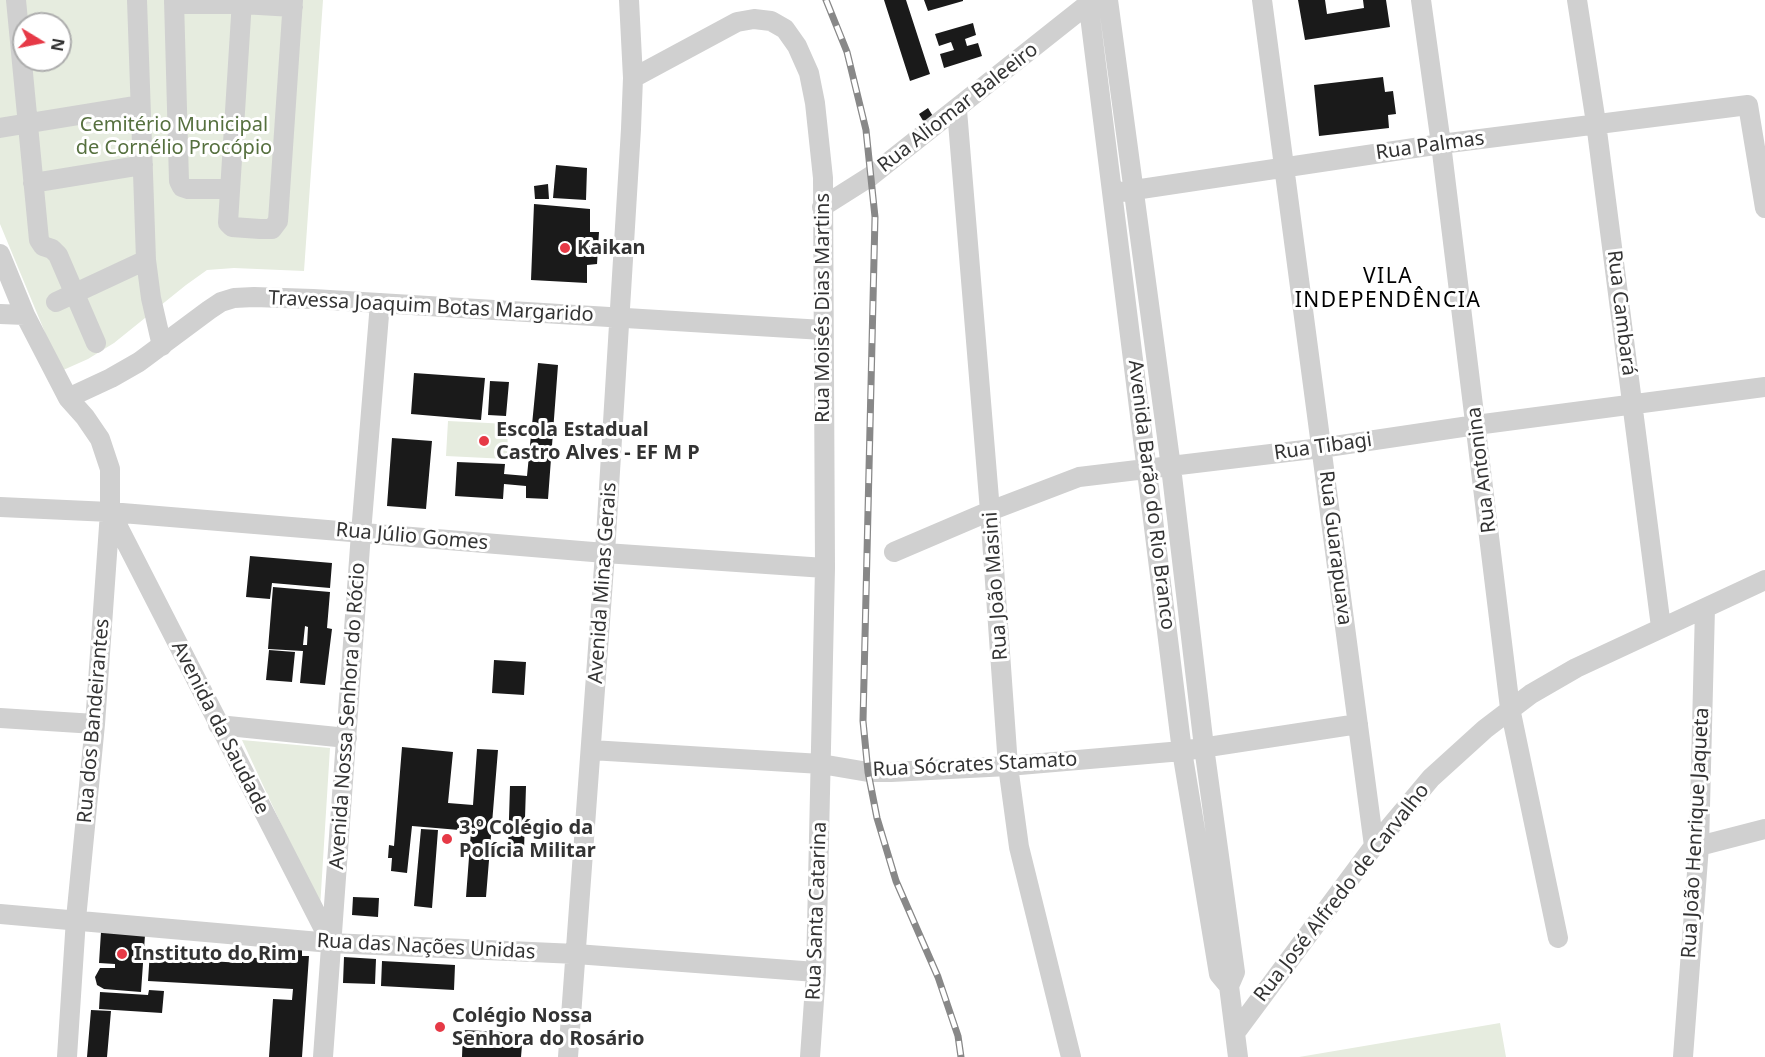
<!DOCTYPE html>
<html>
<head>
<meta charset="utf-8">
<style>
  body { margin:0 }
  #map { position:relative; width:1765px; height:1057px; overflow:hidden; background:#fff; font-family:"Noto Sans",sans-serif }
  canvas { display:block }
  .north { position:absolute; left:12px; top:12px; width:60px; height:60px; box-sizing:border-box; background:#fff; border:2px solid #adadad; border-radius:50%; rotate:100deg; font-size:16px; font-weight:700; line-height:24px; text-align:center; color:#333 }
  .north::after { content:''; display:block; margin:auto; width:21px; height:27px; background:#e63946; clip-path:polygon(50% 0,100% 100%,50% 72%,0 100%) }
</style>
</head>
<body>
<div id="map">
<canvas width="1765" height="1057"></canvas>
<div class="north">N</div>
</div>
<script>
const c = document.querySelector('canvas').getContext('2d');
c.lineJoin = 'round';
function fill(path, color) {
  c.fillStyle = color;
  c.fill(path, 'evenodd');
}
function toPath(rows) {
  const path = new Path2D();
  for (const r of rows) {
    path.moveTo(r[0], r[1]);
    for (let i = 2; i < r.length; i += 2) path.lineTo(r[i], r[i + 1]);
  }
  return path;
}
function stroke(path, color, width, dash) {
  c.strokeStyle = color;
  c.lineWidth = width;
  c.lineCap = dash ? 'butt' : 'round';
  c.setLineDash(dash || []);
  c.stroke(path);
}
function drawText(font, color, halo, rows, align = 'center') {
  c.font = font + ' "Noto Sans",sans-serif';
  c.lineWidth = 6;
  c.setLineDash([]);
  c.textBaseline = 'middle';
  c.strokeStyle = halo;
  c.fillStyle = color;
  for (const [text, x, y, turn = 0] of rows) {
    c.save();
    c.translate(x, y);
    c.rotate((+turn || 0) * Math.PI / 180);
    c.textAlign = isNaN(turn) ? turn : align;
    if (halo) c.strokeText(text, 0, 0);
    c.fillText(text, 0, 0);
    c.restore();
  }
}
fill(toPath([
  [0,0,323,0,304,271,234,268,207,270,186,285,114,343,88,359,61,371,0,224],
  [24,24,60,24,60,60,24,60],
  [448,421,508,424,507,459,446,456],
  [242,740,330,748,320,908],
  [1500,1023,1506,1057,1299,1057]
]), '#e6ecdf');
fill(toPath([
  [884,0,906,0,930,74,910,81],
  [924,0,963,0,963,1,928,11],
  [1298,0,1325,0,1327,14,1364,8,1363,0,1386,0,1390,27,1305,40],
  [973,23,976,35,965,39,967,46,978,43,982,56,944,68,940,54,954,50,951,42,939,46,935,34],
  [1383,77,1385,92,1393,91,1396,114,1388,115,1389,128,1319,136,1314,85],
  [928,108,934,118,925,124,919,114],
  [556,165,587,168,586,200,553,198],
  [548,184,549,199,535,199,534,186],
  [534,204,590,209,590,232,599,232,597,264,587,265,587,283,531,280],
  [538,363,558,365,548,499,526,498,526,486,504,484,503,499,455,496,457,462,505,464,504,474,527,476],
  [414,373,485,378,481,420,411,414],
  [490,381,509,382,506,416,488,415],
  [392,438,432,441,426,509,387,506],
  [250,556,332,563,330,588,272,583,270,599,246,597],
  [273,587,330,592,327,628,332,629,325,685,300,683,303,651,268,649],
  [305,626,308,627,307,645,303,645],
  [269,650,295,652,292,682,266,680],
  [494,660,526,662,524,695,492,693],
  [402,747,453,752,448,803,473,805,477,749,498,750,486,897,466,897,471,831,412,826,407,873,391,871,392,858,388,858,389,845,394,846],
  [510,786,526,786,524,850,508,850],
  [421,829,438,830,432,908,414,906],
  [353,897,379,898,378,917,352,915],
  [101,932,145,935,141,992,104,989,97,985,95,977,100,968,115,968,115,964,99,963],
  [272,945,302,947,302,956,309,956,302,1057,269,1057,273,999,292,1000,293,989,148,981,150,951,194,953,193,960,242,963,242,957,272,959],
  [344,957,376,959,375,984,343,983],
  [382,961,455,965,454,990,381,986],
  [149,990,164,991,162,1013,99,1009,100,992,148,995],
  [91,1010,111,1011,107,1057,87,1057],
  [463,1030,523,1033,521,1057,462,1057]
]), '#1a1a1a');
stroke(toPath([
  [16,0,39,240,43,246,52,249,58,255,96,343],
  [137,0,146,260,151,298,162,346],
  [174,0,179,181,182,187,188,189,229,189],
  [242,0,228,223,232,227,260,229,272,229,278,221,293,0],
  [1088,0,1182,751,1219,974,1229,986],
  [1108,0,1171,467,1204,747,1235,972,1229,986,1238,1057],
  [1262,0,1374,846],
  [1421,0,1441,144,1510,708,1558,938],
  [1577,0,1596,123,1661,627],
  [174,4,242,4,293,7],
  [633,78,737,22,754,19,771,21,785,29,797,46,809,73,815,103,823,178,825,568,816,972,810,1057],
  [957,110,990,511,1008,766,1019,847,1071,1057],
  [0,128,140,105],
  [33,183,143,165],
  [1121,192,1441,144,1748,105,1765,208],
  [822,207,871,176,1093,0],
  [0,254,25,315,68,398,85,417,100,439,110,469,110,512,95,724,76,919,67,1057],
  [56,302,146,260],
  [0,314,25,315],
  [68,398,111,378,139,362,209,310,221,302,234,298,254,297,313,299,823,330],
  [0,507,110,512,605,553,825,568],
  [111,513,331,943],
  [894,552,990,511,1079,477,1321,448,1476,425,1765,387],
  [0,718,95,724],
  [218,725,347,738],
  [591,750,821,764,868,772,891,772,1008,766,1182,751,1358,724],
  [1699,846,1765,829],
  [0,914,331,943,576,954,816,972],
  [1235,1033,1374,846,1431,778,1485,729,1531,694,1576,668,1765,580],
  [323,1057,361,533,380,303],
  [568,1057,605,553,631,129,633,78,629,0],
  [1683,1057,1699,846,1705,608]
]), '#d0d0d0', 20);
const rail = toPath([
  [826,0,847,52,866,130,875,217,863,721,868,772,877,818,896,881,938,977,958,1036,961,1057]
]);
stroke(rail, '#888', 7);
stroke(rail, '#fff', 4.5, [14]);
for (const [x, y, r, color] of [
  [565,248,6,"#e63946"],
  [484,441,6,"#e63946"],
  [447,839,6,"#e63946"],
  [122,954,6,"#e63946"],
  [440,1027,6,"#e63946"]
]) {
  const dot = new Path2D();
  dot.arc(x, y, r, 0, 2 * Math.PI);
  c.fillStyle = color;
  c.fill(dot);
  stroke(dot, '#fff', 2);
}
drawText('20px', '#333', '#fff', [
  ["Rua Aliomar Baleeiro",958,108,-38],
  ["Rua Palmas",1430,146,-8],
  ["Travessa Joaquim Botas Margarido",431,307,3],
  ["Rua Moisés Dias Martins",823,308,-90],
  ["Rua Cambará",1621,313,83],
  ["Rua Tibagi",1323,447,-8],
  ["Rua Antonina",1482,470,-97],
  ["Avenida Barão do Rio Branco",1151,495,83],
  ["Rua Júlio Gomes",412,537,5],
  ["Rua Guarapuava",1335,548,83],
  ["Avenida Minas Gerais",603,583,-86],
  ["Rua João Masini",996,586,-94],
  ["Avenida Nossa Senhora do Rócio",348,716,-86],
  ["Rua dos Bandeirantes",94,721,-85],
  ["Avenida da Saudade",220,728,63],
  ["Rua Sócrates Stamato",975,765,-3],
  ["Rua João Henrique Jaqueta",1696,833,-87],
  ["Rua José Alfredo de Carvalho",1342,893,-52],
  ["Rua Santa Catarina",817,911,-88],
  ["Rua das Nações Unidas",426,947,3]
]);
drawText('20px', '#56703f', '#fff', [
  ["Cemitério Municipal",174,125],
  ["de Cornélio Procópio",174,148]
]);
drawText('bold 20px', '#333', '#fff', [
  ["Kaikan",577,248],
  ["Escola Estadual",496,430],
  ["Castro Alves - EF M P",496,453],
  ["3.º Colégio da",459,828],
  ["Polícia Militar",459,851],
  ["Instituto do Rim",134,954],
  ["Colégio Nossa",452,1016],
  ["Senhora do Rosário",452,1039]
], 'left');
c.letterSpacing = '1.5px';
drawText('21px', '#000', '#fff', [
  ["VILA",1388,277],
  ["INDEPENDÊNCIA",1388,301]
]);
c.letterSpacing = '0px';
</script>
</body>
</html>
